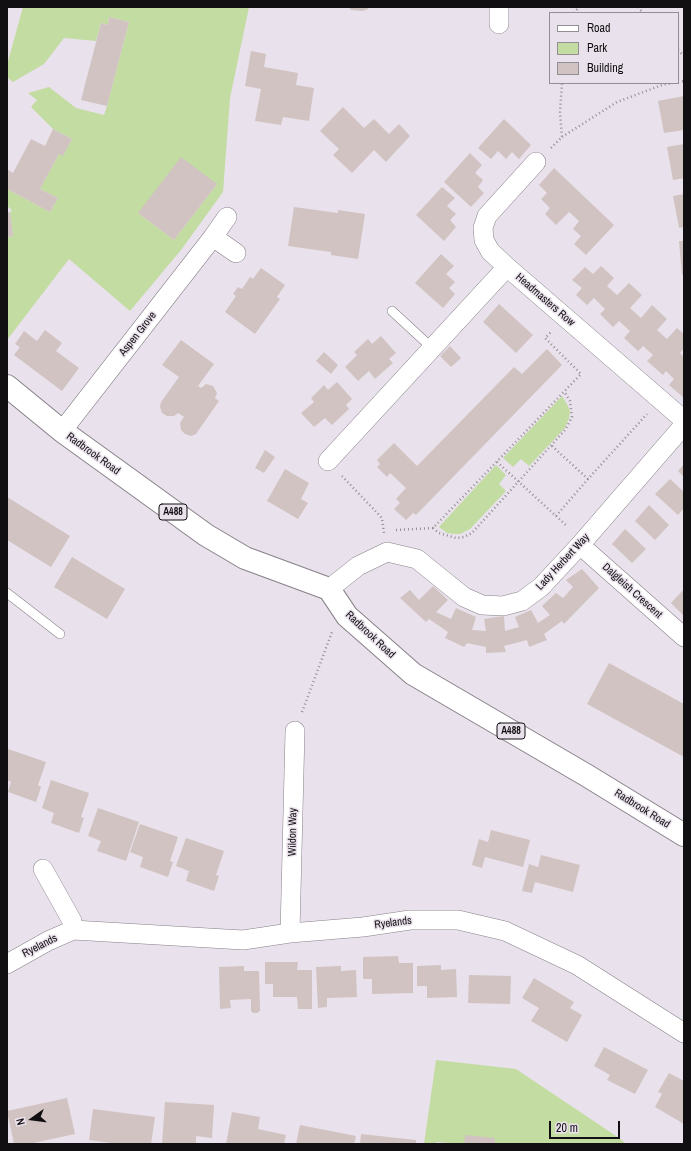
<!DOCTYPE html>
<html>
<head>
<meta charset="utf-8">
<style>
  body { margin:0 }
  #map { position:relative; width:691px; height:1151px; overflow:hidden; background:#e9e1eb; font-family:"Archivo Narrow",sans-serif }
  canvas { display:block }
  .frame { position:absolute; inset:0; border:8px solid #120f12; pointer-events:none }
  .legend { position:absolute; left:549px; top:12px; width:130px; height:72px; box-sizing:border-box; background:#e9e1eb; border:1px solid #938d94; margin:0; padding:5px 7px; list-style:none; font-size:12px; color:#120f12 }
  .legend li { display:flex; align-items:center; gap:8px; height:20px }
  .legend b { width:20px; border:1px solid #938d94 }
  .north { position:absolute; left:12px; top:1099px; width:40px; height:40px; -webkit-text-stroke:3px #e9e1eb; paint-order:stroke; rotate:256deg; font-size:11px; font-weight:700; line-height:16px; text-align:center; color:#120f12 }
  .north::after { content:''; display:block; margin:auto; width:14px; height:18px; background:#120f12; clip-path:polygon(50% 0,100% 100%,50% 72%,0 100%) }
  .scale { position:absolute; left:549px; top:1121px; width:71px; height:18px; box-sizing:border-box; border:2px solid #120f12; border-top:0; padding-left:5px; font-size:12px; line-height:14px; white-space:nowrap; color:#120f12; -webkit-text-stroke:3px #e9e1eb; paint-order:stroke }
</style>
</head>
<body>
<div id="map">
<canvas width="691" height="1151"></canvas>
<div class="frame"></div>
<ul class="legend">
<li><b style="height:5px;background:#fff"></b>Road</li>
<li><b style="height:11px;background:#c2dca1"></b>Park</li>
<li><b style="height:11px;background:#d1c3c1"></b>Building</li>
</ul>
<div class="north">N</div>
<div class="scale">20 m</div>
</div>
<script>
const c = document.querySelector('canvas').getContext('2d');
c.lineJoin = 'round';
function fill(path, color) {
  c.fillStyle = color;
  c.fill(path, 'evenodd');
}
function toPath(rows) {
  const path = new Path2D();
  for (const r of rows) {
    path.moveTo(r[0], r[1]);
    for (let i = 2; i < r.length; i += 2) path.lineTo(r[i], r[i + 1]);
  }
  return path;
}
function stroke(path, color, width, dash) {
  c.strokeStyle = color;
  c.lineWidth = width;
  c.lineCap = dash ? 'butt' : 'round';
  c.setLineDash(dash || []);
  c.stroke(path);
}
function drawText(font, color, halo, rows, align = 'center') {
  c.font = font + ' "Archivo Narrow",sans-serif';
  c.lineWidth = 3;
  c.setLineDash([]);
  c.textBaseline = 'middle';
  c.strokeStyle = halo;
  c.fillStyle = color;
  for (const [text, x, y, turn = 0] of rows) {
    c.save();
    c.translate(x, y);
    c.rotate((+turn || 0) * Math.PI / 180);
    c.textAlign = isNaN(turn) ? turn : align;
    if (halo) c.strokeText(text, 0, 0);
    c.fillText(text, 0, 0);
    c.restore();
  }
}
fill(toPath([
  [23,7,249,7,230,98,223,192,181,250,130,311,69,259,7,340,7,237,13,236,10,212,12,210,7,206,7,189,50,212,58,198,40,189,59,154,63,155,72,139,53,129,31,107,37,100,28,93,49,87,76,108,104,115,107,106,129,22,109,17,108,25,101,23,96,41,64,38,44,64,13,82,7,77,7,65],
  [217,184,174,240,138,213],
  [562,396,567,404,570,411,569,418,565,428,529,466,521,459,513,467,503,458],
  [496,465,506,475,499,484,506,491,470,529,460,534,454,534,447,533,439,527],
  [436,1060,516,1069,622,1140,625,1144,495,1144,495,1138,464,1144,436,1142,436,1144,424,1144]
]), '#c2dca1');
fill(toPath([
  [349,7,368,7,368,9,363,11,351,10],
  [109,17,129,22,107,106,81,100,101,23,108,25],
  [251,51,266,54,264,67,298,73,296,85,314,88,309,121,283,117,281,125,255,121,261,89,245,86],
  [684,96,684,130,664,133,658,101],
  [343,107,364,128,374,119,389,134,399,124,410,136,386,162,374,150,352,173,333,155,339,149,320,131],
  [504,119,531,145,519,159,512,152,506,159,498,151,491,159,478,148],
  [53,129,72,139,63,156,59,154,40,189,58,198,50,212,7,189,7,173,8,170,13,173,31,139,45,146],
  [684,144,684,178,673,180,667,147],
  [470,153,482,165,475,173,483,180,478,187,484,193,471,207,444,182],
  [181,157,217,184,174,240,138,213],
  [554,168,614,225,586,255,574,244,581,236,573,229,579,221,569,212,556,225,545,214,550,208,541,199,547,193,539,185],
  [442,187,455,198,447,206,456,214,450,220,456,227,444,241,416,215],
  [684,194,684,227,679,228,673,196],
  [294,207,338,213,338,210,365,214,358,259,331,255,331,252,288,246],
  [10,212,13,236,7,237,7,213],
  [679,241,684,241,684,274,682,275],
  [441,254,454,266,446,274,455,282,449,288,455,294,443,308,415,283],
  [601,266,614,278,607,286,617,295,629,283,642,295,630,308,641,318,652,305,667,319,657,330,667,339,677,328,684,334,684,348,680,353,684,357,684,398,669,385,674,379,666,371,663,375,647,361,653,355,643,346,638,351,624,338,630,331,619,321,613,327,600,314,605,309,594,298,587,305,576,295,582,288,572,280,585,267,593,274],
  [261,268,285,285,277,297,280,299,255,334,225,312,236,296,233,294,238,287,242,289,250,277,253,279],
  [499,304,533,335,516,353,483,322],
  [45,330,62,343,56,351,79,368,62,391,14,355,20,347,15,344,24,331,37,341],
  [381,336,396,353,389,359,393,363,375,379,369,371,358,381,345,367,357,355,354,352,368,339,372,344],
  [181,340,214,364,198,386,201,388,206,384,213,386,217,393,215,398,219,401,196,434,191,436,185,434,181,430,180,423,184,417,178,413,174,416,167,416,162,413,160,407,161,402,179,377,162,365],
  [450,346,461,358,451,367,440,356],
  [547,349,562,365,416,515,413,513,406,520,394,509,400,503,396,499,406,488,390,473,387,477,377,467,380,464,377,460,394,443,417,466,514,367,522,374],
  [324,352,338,365,331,374,316,361],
  [337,382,352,399,346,405,349,409,332,425,325,418,314,427,301,413,314,402,311,398,324,385,328,390],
  [265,450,275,457,264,473,255,468],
  [684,464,684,477,678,471],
  [285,469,309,483,301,499,308,503,298,519,267,501],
  [670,479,684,492,684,508,678,515,655,494],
  [7,497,70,536,51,567,7,540],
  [649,505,669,525,655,540,635,521],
  [625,529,646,549,632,563,612,544],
  [72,557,125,589,107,619,54,587],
  [582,569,599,588,564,624,562,621,544,634,547,640,529,647,527,640,504,646,506,652,486,653,486,647,467,643,464,647,445,638,448,632,429,619,426,622,400,598,410,590,419,600,433,586,448,600,436,612,451,619,456,608,476,617,472,630,486,631,484,619,504,616,505,631,519,627,515,617,531,610,538,623,550,615,542,606,556,593,563,598,573,587,566,580],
  [684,589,684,616,671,603],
  [609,663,684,704,684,757,587,704],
  [8,749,46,762,38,785,41,787,36,802,8,792,11,782,7,780],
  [51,780,89,793,81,817,84,818,79,833,51,823,54,813,42,808],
  [98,808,139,822,126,861,97,851,101,841,88,836],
  [140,824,178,837,170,861,173,862,168,877,140,867,143,857,130,852],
  [491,830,530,840,523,867,485,857,482,868,472,865,479,839,488,842],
  [186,838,224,851,216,875,219,876,214,891,186,881,189,871,176,866],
  [541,855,580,865,573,892,535,882,532,893,522,891,529,864,538,867],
  [398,956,399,963,413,963,413,993,372,994,372,979,363,979,363,957],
  [265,962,298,962,297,970,312,970,312,1009,298,1009,297,997,273,997,273,984,265,984],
  [441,965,441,970,456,969,457,997,427,998,427,986,417,986,417,966],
  [244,966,244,971,259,971,260,1011,257,1013,253,1013,251,1011,251,999,230,1000,231,1008,220,1009,219,967],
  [341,966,341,971,356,970,357,997,327,998,327,1007,318,1008,316,967],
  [469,975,511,976,510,1004,468,1003],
  [534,978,574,1002,570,1008,582,1015,567,1042,531,1021,539,1008,522,998],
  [604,1047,648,1070,635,1094,607,1080,610,1075,594,1066],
  [669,1073,684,1081,684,1124,655,1107,662,1094,658,1092],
  [67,1098,75,1134,29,1144,14,1144,7,1111],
  [165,1102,214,1105,212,1138,196,1136,196,1144,162,1144],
  [93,1109,155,1117,151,1144,119,1144,89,1140],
  [232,1112,260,1117,258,1129,286,1135,284,1144,226,1144],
  [300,1125,356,1136,354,1144,296,1144],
  [361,1134,416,1140,416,1144,360,1144],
  [465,1135,495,1138,495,1144,464,1144]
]), '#d1c3c1');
const service = toPath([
  [392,311,432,348],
  [7,593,60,634]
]);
const minor = toPath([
  [499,24,499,7],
  [536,162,487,216,483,228,484,240,490,251,507,267,684,420],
  [213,237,236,253],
  [62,431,213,237,227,217],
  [328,461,507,267],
  [580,545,684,637],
  [329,589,358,566,387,552,417,559,464,597,482,605,503,606,522,601,541,587,580,545,684,425],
  [43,869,72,921,73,930],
  [290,933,295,731],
  [7,964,48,941,73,930,243,940,290,933,363,927,410,920,458,920,505,931,577,965,684,1033]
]);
const primary = toPath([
  [7,386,62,431,206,535,245,558,329,589,347,616,413,674,586,775,684,835]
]);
stroke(service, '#888089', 10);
stroke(minor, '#888089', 20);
stroke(primary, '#888089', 24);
stroke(toPath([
  [638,7,643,13],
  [574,13,579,7],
  [678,50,684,56],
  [678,82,684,81],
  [562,137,617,102,662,85,672,83],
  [551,148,562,137,560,112,562,83],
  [552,446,588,479,647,414],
  [497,462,567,526],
  [342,476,382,518,384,533],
  [556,516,588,479],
  [433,528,439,533,456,538,464,537,472,533,565,430,572,417,570,401,564,391],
  [396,530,433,528,581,374,545,338,551,332],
  [302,712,332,632]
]), '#948e95', 2.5, [1, 3]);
stroke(service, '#fff', 9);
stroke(minor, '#fff', 19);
stroke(primary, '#fff', 22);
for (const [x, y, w] of [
  [173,512,28],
  [511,731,28]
]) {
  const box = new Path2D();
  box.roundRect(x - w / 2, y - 8, w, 16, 3);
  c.fillStyle = '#e9e1eb';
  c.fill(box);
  stroke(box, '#120f12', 1);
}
drawText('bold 10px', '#120f12', null, [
  ["A488",173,512],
  ["A488",511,731]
]);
drawText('11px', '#120f12', '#e9e1eb', [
  ["Headmasters Row",545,300,41],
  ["Aspen Grove",138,334,-52],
  ["Radbrook Road",93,454,36],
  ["Lady Herbert Way",563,562,-47],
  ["Dalgleish Crescent",632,591,42],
  ["Radbrook Road",370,635,43],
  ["Radbrook Road",642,809,32],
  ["Wildon Way",293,832,-89],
  ["Ryelands",393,923,-7],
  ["Ryelands",40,946,-27]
]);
</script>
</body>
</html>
